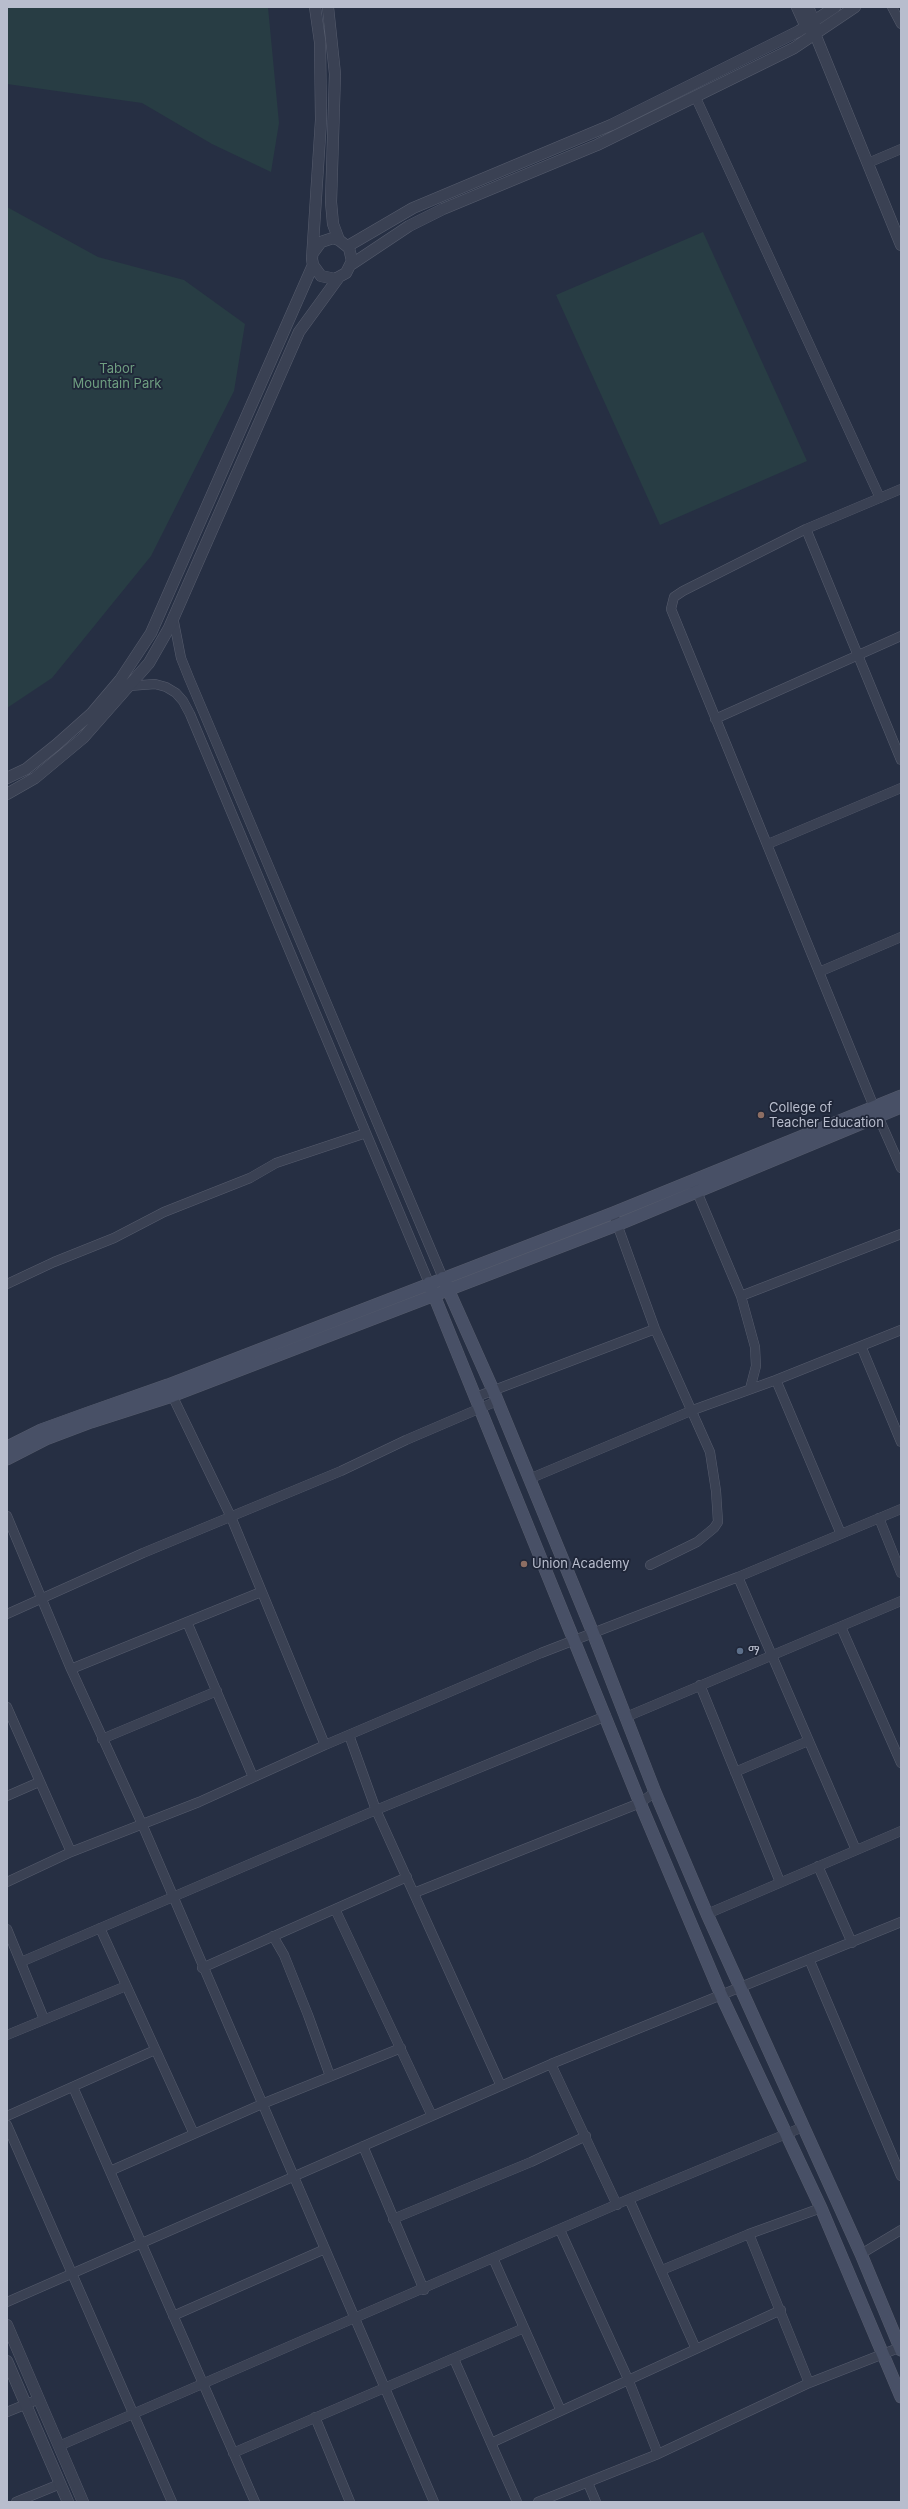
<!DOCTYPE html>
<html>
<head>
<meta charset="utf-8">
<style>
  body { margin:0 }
  #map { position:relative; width:908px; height:2509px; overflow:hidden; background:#262f43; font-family:Inter,sans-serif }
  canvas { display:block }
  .frame { position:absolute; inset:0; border:8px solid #b8bdcd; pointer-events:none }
</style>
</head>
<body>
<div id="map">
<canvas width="908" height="2509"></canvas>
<div class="frame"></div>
</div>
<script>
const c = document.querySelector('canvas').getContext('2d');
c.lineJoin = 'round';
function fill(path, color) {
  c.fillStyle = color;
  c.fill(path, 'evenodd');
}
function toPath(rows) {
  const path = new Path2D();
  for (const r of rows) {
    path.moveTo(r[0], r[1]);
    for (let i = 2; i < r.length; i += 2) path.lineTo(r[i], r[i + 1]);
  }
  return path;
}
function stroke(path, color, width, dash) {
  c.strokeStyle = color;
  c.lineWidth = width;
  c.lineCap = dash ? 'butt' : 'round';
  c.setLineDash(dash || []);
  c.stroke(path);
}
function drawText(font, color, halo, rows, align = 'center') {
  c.font = font + ' Inter,"Noto Sans Ethiopic",sans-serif';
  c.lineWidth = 3.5;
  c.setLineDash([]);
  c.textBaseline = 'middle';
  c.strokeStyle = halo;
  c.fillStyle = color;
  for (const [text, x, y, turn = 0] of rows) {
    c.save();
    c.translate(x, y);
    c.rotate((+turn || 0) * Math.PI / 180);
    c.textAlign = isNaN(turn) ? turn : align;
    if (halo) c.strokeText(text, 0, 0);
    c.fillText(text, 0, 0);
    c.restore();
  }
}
fill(toPath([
  [7,7,268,7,279,123,271,172,212,144,142,103,7,84],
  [7,207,98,257,184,280,245,324,234,391,151,556,52,678,7,708],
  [703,232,807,461,660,525,556,295]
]), '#283d44');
const minor = toPath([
  [892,7,901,24],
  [696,98,880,498],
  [868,163,901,149],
  [901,489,806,529,683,591,674,597,671,609,874,1107,901,1168],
  [806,529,901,760],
  [173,617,181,658,189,678,443,1278],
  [129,686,155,684,166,687,176,693,183,701,190,714,429,1283],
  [715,719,901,636],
  [768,844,901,788],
  [819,972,901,937],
  [695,1187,741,1296,755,1347,756,1366,750,1389],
  [613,1213,655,1329,710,1452,716,1491,718,1522,714,1528,697,1542,650,1565],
  [7,1284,54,1262,114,1238,164,1212,250,1178,276,1163,366,1133],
  [741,1296,901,1234],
  [861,1346,901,1442],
  [776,1380,841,1534],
  [170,1391,231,1517,325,1745],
  [476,1397,655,1329],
  [529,1479,693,1410,776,1380,901,1330],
  [7,1516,71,1669,142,1824,434,2502],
  [879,1518,901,1573],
  [738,1577,856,1850],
  [7,1614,143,1553,341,1471,406,1440,497,1401],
  [187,1622,253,1777],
  [841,1627,901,1763],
  [71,1669,261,1592],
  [700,1685,780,1882],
  [7,1707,71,1852],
  [626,1717,901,1601],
  [349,1735,376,1810,501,2086],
  [102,1739,217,1691],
  [735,1772,808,1741],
  [7,1796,39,1782],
  [818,1866,852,1943],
  [7,1882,71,1852,199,1802,325,1745,541,1653,738,1577,901,1509],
  [414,1893,640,1803,655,1792],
  [335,1909,432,2116],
  [707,1914,901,1831],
  [100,1928,194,2134],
  [7,1929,44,2019],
  [273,1936,284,1955,308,2015,330,2076],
  [809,1959,901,2176],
  [21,1962,376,1810,606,1716],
  [202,1968,407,1877],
  [7,2035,126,1986],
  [551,2064,617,2205],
  [73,2087,255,2502],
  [7,2116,155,2050],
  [7,2125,172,2502],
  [363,2146,424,2290],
  [110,2171,262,2104,401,2048],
  [629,2199,696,2349],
  [393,2219,531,2162,586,2136],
  [560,2230,628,2379,658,2454],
  [749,2234,809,2383],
  [861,2254,901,2230],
  [493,2258,561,2411],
  [662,2270,749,2234,821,2208],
  [7,2302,551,2064,901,1922],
  [173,2316,325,2249],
  [454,2359,517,2502],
  [7,2412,39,2399],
  [315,2417,350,2502],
  [491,2443,781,2310],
  [59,2446,629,2199,803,2127],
  [233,2453,524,2328],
  [588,2483,596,2502],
  [16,2502,60,2484],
  [538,2502,658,2454,809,2383,901,2347]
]);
const tertiary = toPath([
  [328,7,335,74,331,202,333,224,339,240],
  [797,7,806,27,812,31],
  [808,7,814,21,815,34,901,245],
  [348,246,413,208,611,125,799,31,835,7],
  [313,253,321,242,333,238,339,240,349,248,352,261,346,273,335,279,321,276,313,265,312,259,321,120,320,42,315,7],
  [352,264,409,226,443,209,597,145,794,48,855,7],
  [7,778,26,769,56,745,92,713,120,680,151,633,313,265],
  [7,794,35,778,83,738,149,663,169,628,299,332,339,277],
  [7,2325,83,2502],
  [7,2361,68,2502]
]);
const secondary = toPath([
  [443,1278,493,1390,593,1633,655,1792,707,1914,861,2254,901,2350],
  [429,1283,640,1803,721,1995,821,2208,901,2397],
  [7,1447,41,1430,88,1413,168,1385,613,1213,901,1096],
  [7,1459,46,1439,91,1422,172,1396,617,1225,901,1107]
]);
stroke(minor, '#565c6d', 10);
stroke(tertiary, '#565c6d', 12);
stroke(secondary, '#565c6d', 13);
stroke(minor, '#3a4153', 9);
stroke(tertiary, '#3a4153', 11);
stroke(secondary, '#485066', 12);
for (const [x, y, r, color] of [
  [761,1115,4,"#8d6e63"],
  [524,1564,4,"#8d6e63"],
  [740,1651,4,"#5c6f8a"]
]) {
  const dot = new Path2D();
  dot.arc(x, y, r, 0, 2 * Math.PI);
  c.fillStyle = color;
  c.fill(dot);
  stroke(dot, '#1f2638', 1.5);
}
drawText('13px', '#6e9e80', '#1f2638', [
  ["Tabor",117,369],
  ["Mountain Park",117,384]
]);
drawText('13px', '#b8bdcd', '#1f2638', [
  ["College of",769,1108],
  ["Teacher Education",769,1123],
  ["Union Academy",532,1564],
  ["ማ",748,1651]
], 'left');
</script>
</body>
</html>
